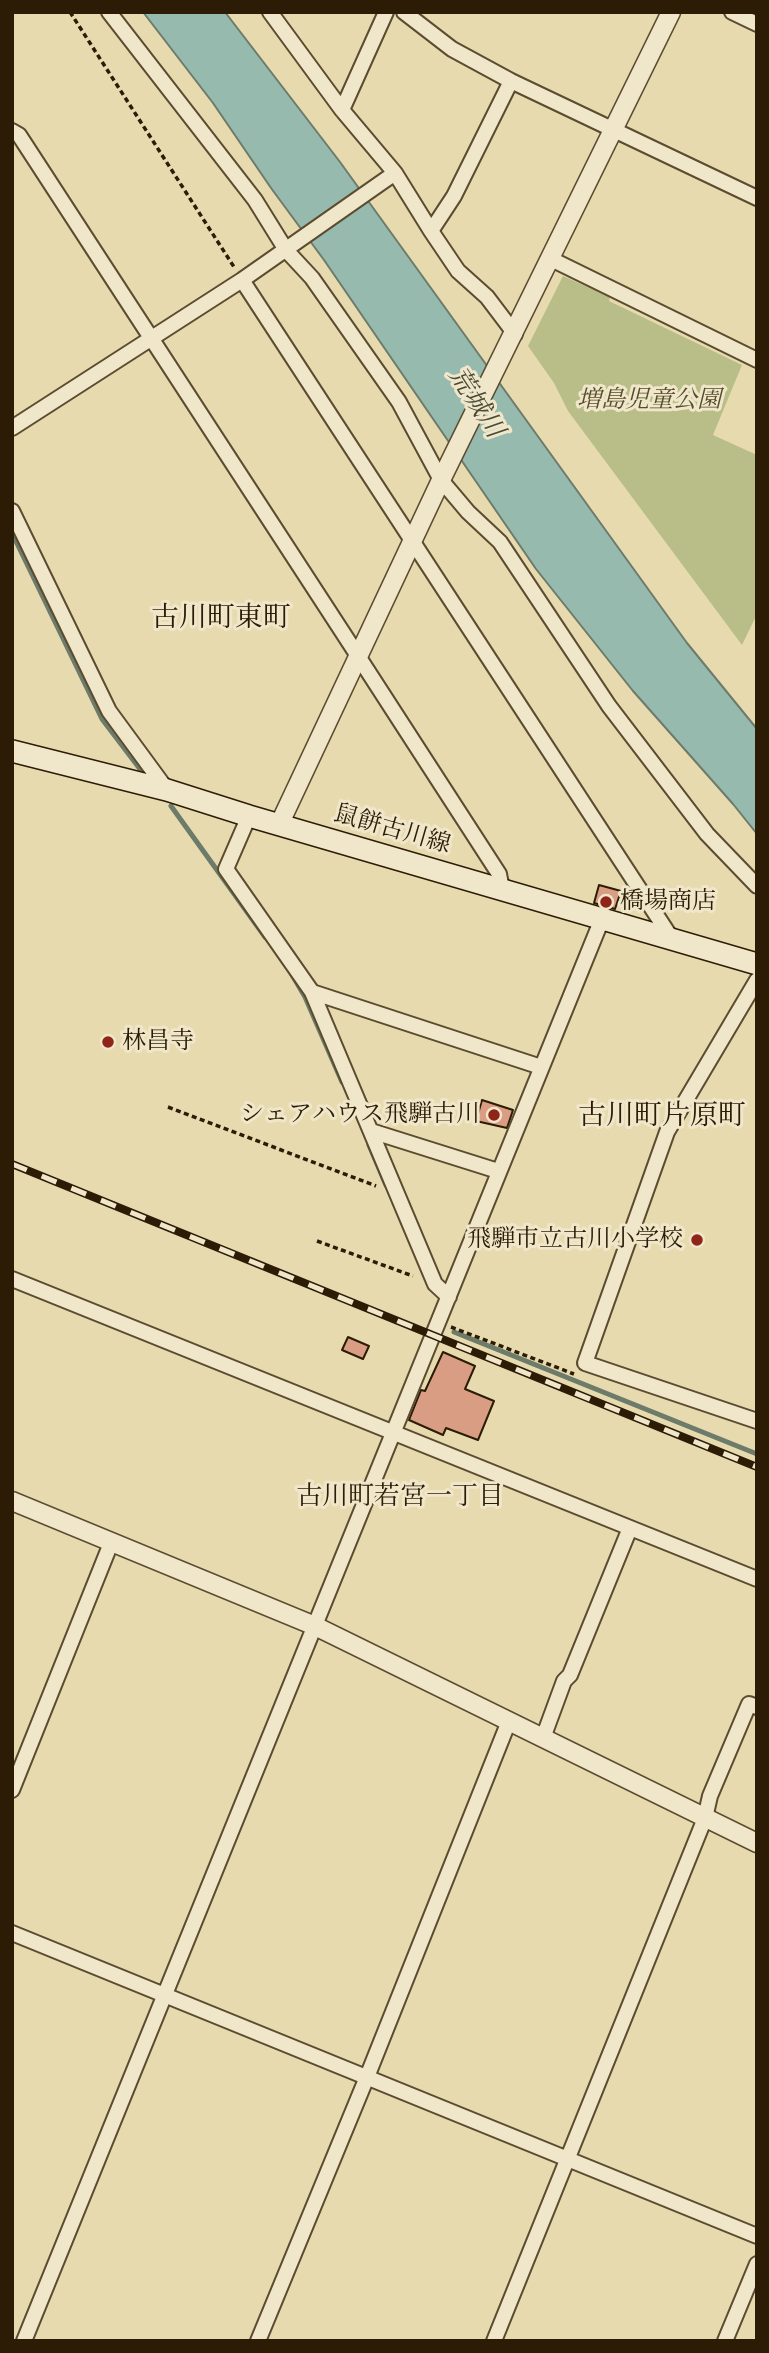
<!DOCTYPE html>
<html>
<head>
<meta charset="utf-8">
<style>
  body { margin:0 }
  #map { position:relative; width:769px; height:2353px; overflow:hidden; background:#e8daaf; font-family:"IM FELL French Canon",serif }
  canvas { display:block }
  .frame { position:absolute; inset:0; border:14px solid #2c1c05; pointer-events:none }
</style>
</head>
<body>
<div id="map">
<canvas width="769" height="2353"></canvas>
<div class="frame"></div>
</div>
<script>
const c = document.querySelector('canvas').getContext('2d');
c.lineJoin = 'round';
function fill(path, color) {
  c.fillStyle = color;
  c.fill(path, 'evenodd');
}
function toPath(rows) {
  const path = new Path2D();
  for (const r of rows) {
    path.moveTo(r[0], r[1]);
    for (let i = 2; i < r.length; i += 2) path.lineTo(r[i], r[i + 1]);
  }
  return path;
}
function stroke(path, color, width, dash) {
  c.strokeStyle = color;
  c.lineWidth = width;
  c.lineCap = dash ? 'butt' : 'round';
  c.setLineDash(dash || []);
  c.stroke(path);
}
function drawText(font, color, halo, rows, align = 'center') {
  c.font = font + ' "IM FELL French Canon","Noto Serif JP",serif';
  c.lineWidth = 6;
  c.setLineDash([]);
  c.textBaseline = 'middle';
  c.strokeStyle = halo;
  c.fillStyle = color;
  for (const [text, x, y, turn = 0] of rows) {
    c.save();
    c.translate(x, y);
    c.rotate((+turn || 0) * Math.PI / 180);
    c.textAlign = isNaN(turn) ? turn : align;
    if (halo) c.strokeText(text, 0, 0);
    c.fillText(text, 0, 0);
    c.restore();
  }
}
fill(toPath([
  [563,276,610,297,609,301,742,365,713,435,757,455,757,614,742,645,568,411,554,383,528,346]
]), '#b9be88');
const water = toPath([
  [143,12,225,12,340,162,687,643,757,729,757,834,733,804,633,691,536,569,324,260,271,188,213,103,143,12]
]);
fill(water, '#97baae');
stroke(water, '#6c7b6a', 2);
stroke(toPath([
  [12,533,102,719,143,773],
  [171,806,265,937],
  [291,973,305,997,342,1082],
  [369,1145,386,1185],
  [454,1332,757,1454]
]), '#6c7b6a', 5);
const building = toPath([
  [599,885,621,891,615,909,594,903,599,885],
  [482,1100,513,1110,507,1128,476,1121,482,1100],
  [348,1337,369,1346,363,1359,342,1350,348,1337],
  [443,1352,475,1366,465,1389,494,1401,478,1440,446,1428,443,1435,409,1420,421,1390,425,1391,443,1352]
]);
fill(building, '#d99d84');
stroke(building, '#2c1c05', 2);
const minor = toPath([
  [109,12,255,200,286,250,312,278,399,402,441,480,468,512,500,542,609,706,707,834,757,886],
  [270,12,342,110,395,173,431,231,458,271,487,297,515,334],
  [404,12,452,49,511,81,757,198],
  [732,12,757,24],
  [342,110,386,12],
  [12,131,19,135,358,656,499,874,502,889],
  [431,231,454,196,511,81],
  [551,259,757,360],
  [242,280,672,939],
  [12,428,242,280,395,173],
  [12,511,109,711,167,790],
  [249,816,226,869,312,992,435,1284,449,1297],
  [757,980,667,1132,585,1363,757,1421],
  [312,992,541,1067],
  [371,1131,498,1171],
  [12,1279,757,1579],
  [543,1738,564,1681,570,1675,630,1528],
  [12,1790,111,1543],
  [12,1933,757,2236],
  [24,2341,602,919],
  [258,2341,367,2077,509,1721],
  [494,2341,705,1818,710,1796,749,1704,757,1707],
  [725,2341,757,2264]
]);
const tertiary = toPath([
  [279,825,441,480,671,12],
  [12,1501,315,1626,757,1843]
]);
const secondary = toPath([
  [12,751,167,790,249,816,757,964]
]);
stroke(minor, '#5b4c30', 18);
stroke(tertiary, '#5b4c30', 21);
stroke(secondary, '#2c1c05', 24);
stroke(toPath([
  [70,12,234,267],
  [168,1107,376,1186],
  [317,1241,413,1276],
  [451,1327,574,1374]
]), '#2c1c05', 3.5, [5, 3.5]);
stroke(minor, '#f0e7cb', 14);
stroke(tertiary, '#f0e7cb', 18);
stroke(secondary, '#f0e7cb', 21);
const rail = toPath([
  [12,1164,757,1467]
]);
stroke(rail, '#2c1c05', 8);
stroke(rail, '#f0e7cb', 5, [16]);
for (const [x, y, r, color] of [
  [606,902,7,"#8f2418"],
  [108,1042,7,"#8f2418"],
  [494,1115,7,"#8f2418"],
  [697,1240,7,"#8f2418"]
]) {
  const dot = new Path2D();
  dot.arc(x, y, r, 0, 2 * Math.PI);
  c.fillStyle = color;
  c.fill(dot);
  stroke(dot, '#f0e7cb', 2.5);
}
drawText('italic 24px', '#564d2c', '#f0e7cb', [
  ["増島児童公園",649,401]
]);
drawText('24px', '#2c1c05', '#f0e7cb', [
  ["鼠餅古川線",392,830,16]
]);
drawText('24px', '#2c1c05', '#f0e7cb', [
  ["橋場商店",620,902],
  ["林昌寺",122,1042],
  ["シェアハウス飛騨古川",480,1115,"right"],
  ["飛騨市立古川小学校",683,1240,"right"]
], 'left');
drawText('italic 26px', '#4c4b38', '#f0e7cb', [
  ["荒城川",475,403,57]
]);
drawText('26px', '#2c1c05', '#f0e7cb', [
  ["古川町若宮一丁目",400,1498]
]);
drawText('28px', '#2c1c05', '#f0e7cb', [
  ["古川町東町",221,619],
  ["古川町片原町",662,1117]
]);
</script>
</body>
</html>
